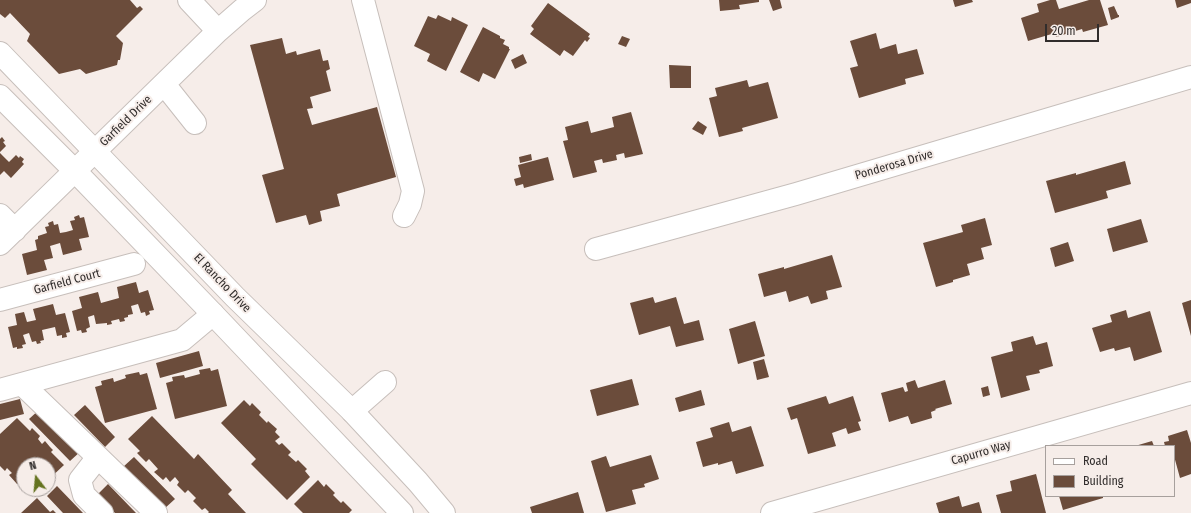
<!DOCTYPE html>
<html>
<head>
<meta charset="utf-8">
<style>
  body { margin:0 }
  #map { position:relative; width:1191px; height:513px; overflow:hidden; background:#f6ede9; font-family:"Fira Sans Condensed",sans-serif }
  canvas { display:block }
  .legend { position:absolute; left:1045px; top:445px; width:130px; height:52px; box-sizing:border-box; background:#f6ede9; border:1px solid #a7a09d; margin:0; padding:5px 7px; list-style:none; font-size:12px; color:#312d2c }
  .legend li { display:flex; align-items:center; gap:8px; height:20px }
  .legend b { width:20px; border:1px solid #a7a09d }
  .north { position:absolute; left:16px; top:457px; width:40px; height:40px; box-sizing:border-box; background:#f6ede9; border:1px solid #a7a09d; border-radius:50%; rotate:344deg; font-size:11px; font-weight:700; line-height:16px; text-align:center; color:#312d2c }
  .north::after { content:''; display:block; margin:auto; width:14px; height:18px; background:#657320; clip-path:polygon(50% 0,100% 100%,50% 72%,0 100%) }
  .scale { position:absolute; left:1045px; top:24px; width:54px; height:18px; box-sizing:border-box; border:2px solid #312d2c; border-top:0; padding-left:5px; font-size:12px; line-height:14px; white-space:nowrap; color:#312d2c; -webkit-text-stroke:3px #f6ede9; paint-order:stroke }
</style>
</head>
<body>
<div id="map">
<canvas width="1191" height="513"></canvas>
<ul class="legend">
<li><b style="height:5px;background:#fff"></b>Road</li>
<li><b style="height:11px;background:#6b4c3b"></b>Building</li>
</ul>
<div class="north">N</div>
<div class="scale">20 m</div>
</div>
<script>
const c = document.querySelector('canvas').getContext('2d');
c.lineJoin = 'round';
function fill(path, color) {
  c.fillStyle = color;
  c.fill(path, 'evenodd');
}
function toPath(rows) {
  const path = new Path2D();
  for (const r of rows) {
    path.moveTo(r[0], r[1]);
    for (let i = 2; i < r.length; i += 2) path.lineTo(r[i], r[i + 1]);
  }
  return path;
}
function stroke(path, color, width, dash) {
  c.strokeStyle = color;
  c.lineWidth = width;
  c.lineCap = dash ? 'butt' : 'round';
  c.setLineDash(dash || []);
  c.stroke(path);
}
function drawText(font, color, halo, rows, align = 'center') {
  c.font = font + ' "Fira Sans Condensed",sans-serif';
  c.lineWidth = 4;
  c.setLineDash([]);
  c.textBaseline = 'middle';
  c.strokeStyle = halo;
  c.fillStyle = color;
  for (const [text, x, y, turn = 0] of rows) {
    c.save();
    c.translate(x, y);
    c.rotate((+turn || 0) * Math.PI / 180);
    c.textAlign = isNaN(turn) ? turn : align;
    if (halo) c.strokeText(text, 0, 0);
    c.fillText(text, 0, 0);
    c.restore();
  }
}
fill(toPath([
  [0,0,130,0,137,8,140,6,143,9,116,36,123,43,120,60,118,60,117,65,86,74,80,69,59,74,27,41,30,34,10,13,5,18,0,14],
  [719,0,759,0,759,2,739,5,740,9,720,11],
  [769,0,780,0,782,8,773,11],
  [953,0,972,0,973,2,955,7],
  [1050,0,1056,0,1059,9,1089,0,1100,0,1108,25,1083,32,1082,29,1056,37,1055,33,1028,41,1021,18,1039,12,1037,4],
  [1175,0,1191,0,1191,3,1177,8],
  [548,3,590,34,588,37,590,38,587,42,585,40,573,56,564,50,560,56,530,34,534,29,531,26],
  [1114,6,1118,15,1119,15,1119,17,1111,20,1108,8],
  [438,15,451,21,452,17,468,25,446,71,427,61,430,54,414,46,428,16,436,19],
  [483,27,500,36,500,38,505,40,503,44,509,47,509,49,510,49,495,79,483,73,479,82,460,72],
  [876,33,880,49,896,44,898,54,917,49,924,74,905,79,906,84,859,98,850,68,858,66,850,41],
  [622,36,630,39,626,47,618,44],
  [282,38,286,54,296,51,297,55,320,49,323,61,328,60,330,69,326,71,331,91,310,97,313,108,307,109,312,125,377,107,396,177,337,194,340,206,320,211,322,221,309,225,306,215,276,223,262,175,284,169,250,45],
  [523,54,527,63,515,69,511,60],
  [669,65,691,66,691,88,670,88],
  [747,80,749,87,768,82,778,118,742,128,743,131,719,137,709,98,717,96,715,88],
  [631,112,643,154,625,158,624,153,616,155,617,160,603,163,602,159,594,161,597,172,573,178,563,141,568,140,565,127,588,121,591,133,614,127,612,117],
  [698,121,707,127,703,135,692,129],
  [2,137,5,141,3,142,6,146,0,152,0,139],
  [0,153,9,162,16,155,19,158,20,156,24,159,22,162,24,164,11,178,4,171,0,175],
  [531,154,532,160,520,163,519,157],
  [548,157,554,180,524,188,523,184,516,186,514,179,521,177,518,165],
  [1125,161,1131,184,1106,191,1108,198,1055,213,1046,181,1076,173,1076,175],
  [79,215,80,218,84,217,89,237,79,239,82,250,63,255,60,243,50,246,53,258,44,260,47,270,27,275,22,254,37,250,35,240,38,239,38,236,47,233,45,227,49,226,48,223,53,221,54,225,58,224,60,233,66,232,73,230,70,221,75,220,74,217],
  [985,218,992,245,981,248,984,259,967,264,970,275,953,280,953,282,936,287,923,243,963,232,961,225],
  [1141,219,1148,242,1113,252,1107,229],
  [1068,242,1074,261,1055,267,1050,248],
  [832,255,842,287,826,291,828,299,811,304,808,296,789,302,786,291,764,297,758,274,784,267,784,269],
  [136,282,139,293,148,290,154,310,149,311,150,314,146,316,145,312,141,313,138,304,131,306,133,314,128,315,128,317,124,318,125,321,120,322,119,319,111,321,112,324,107,325,107,323,96,324,94,315,88,317,90,327,86,329,87,332,82,333,81,330,77,331,72,311,82,308,79,297,98,292,101,303,119,298,117,287],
  [653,297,655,303,676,297,684,324,699,320,704,340,676,347,670,326,639,335,630,303],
  [1191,300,1191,336,1182,303],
  [53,304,56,315,65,313,70,332,66,333,67,337,62,338,62,335,57,336,55,327,42,330,44,340,40,341,41,343,37,344,36,341,32,342,29,333,23,335,26,344,22,345,23,348,17,349,17,347,13,348,8,327,17,325,15,314,24,312,27,322,36,320,33,309],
  [1126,310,1128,318,1150,311,1162,352,1134,361,1130,347,1115,351,1114,348,1100,352,1092,328,1112,322,1110,315],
  [755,321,765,356,738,364,729,329],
  [1033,336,1036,345,1047,342,1053,366,1039,370,1040,373,1026,376,1030,390,1001,398,991,357,1013,351,1011,342],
  [199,351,203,366,160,378,156,363],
  [764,359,769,377,757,380,753,362],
  [210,368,211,371,218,369,227,406,175,419,166,383,173,381,172,377,184,375,185,378,200,374,199,370],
  [139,372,140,375,147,373,157,409,105,423,95,387,102,385,101,381,113,378,114,382,126,378,125,375],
  [632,379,639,405,597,416,590,390],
  [915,380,918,388,945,380,952,404,935,409,936,410,931,412,932,418,912,424,911,424,908,416,889,422,881,393,903,387,905,392,908,391,906,383],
  [988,386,990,395,983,397,981,388],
  [701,390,705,405,679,412,675,398],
  [826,396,829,404,853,396,861,421,858,422,861,430,848,434,846,428,832,433,836,446,808,454,797,418,791,420,787,408],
  [20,399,24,414,0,420,0,404],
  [244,400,250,406,252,403,261,412,259,415,267,423,268,421,277,429,275,432,280,437,275,441,279,445,282,443,291,452,288,455,296,462,298,460,307,469,305,471,310,477,287,500,251,464,256,459,221,423],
  [85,405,115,437,105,447,74,415],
  [40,409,81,451,70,461,29,419],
  [152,416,194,459,198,454,232,490,228,494,246,513,208,513,209,512,205,508,202,510,193,501,196,498,188,490,185,493,177,485,179,482,175,477,170,482,166,477,163,480,154,472,158,469,149,459,146,462,137,453,140,451,128,439],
  [17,418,30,431,32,428,40,436,38,439,42,444,45,441,50,447,53,450,51,452,64,465,48,480,48,465,24,465,24,486,20,482,17,484,9,475,12,473,7,468,5,471,0,466,0,434],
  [729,422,732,432,751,426,764,466,736,474,732,461,718,465,718,463,703,467,696,442,713,437,710,428],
  [1187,430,1191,443,1191,474,1180,478,1174,456,1174,446,1165,446,1164,442,1169,441,1168,436],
  [1152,441,1154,446,1135,446],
  [651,455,659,479,644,484,645,487,632,490,636,504,606,512,591,461,606,456,610,467],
  [134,457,175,499,164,509,123,467],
  [1036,474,1046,513,1001,513,996,495,1012,491,1010,481],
  [318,480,324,487,326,484,335,493,333,495,341,503,343,501,352,510,349,513,303,513,294,504],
  [108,484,136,513,115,513,97,495],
  [57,486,83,513,63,513,47,496],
  [27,489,39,489,33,495],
  [578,492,584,513,532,513,530,507],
  [959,496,962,507,979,502,982,513,939,513,936,503],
  [1059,496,1103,496,1103,498,1063,510],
  [37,498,50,512,53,510,56,513,21,513]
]), '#6b4c3b');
const minor = toPath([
  [189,0,218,31],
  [363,0,413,191,410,204,404,216],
  [164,84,195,123],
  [0,215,15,230],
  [0,244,218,31,242,10,255,0],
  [596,249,796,194,1191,77],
  [0,300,134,264],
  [22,384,156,513],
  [0,390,182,340,213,314],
  [352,411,385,382],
  [98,457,80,480,84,495,102,513],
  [772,513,1191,393]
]);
const major = toPath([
  [0,53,235,297,352,411,418,482,444,513],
  [0,96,75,171,213,314,402,513]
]);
stroke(minor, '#c7bfbb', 24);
stroke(major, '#c7bfbb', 24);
stroke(minor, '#fff', 22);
stroke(major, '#fff', 22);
drawText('12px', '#312d2c', '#f6ede9', [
  ["Garfield Drive",126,121,-44],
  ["Ponderosa Drive",894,165,-16],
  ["Garfield Court",67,282,-15],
  ["El Rancho Drive",222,283,46],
  ["Capurro Way",981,453,-16]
]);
</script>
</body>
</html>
